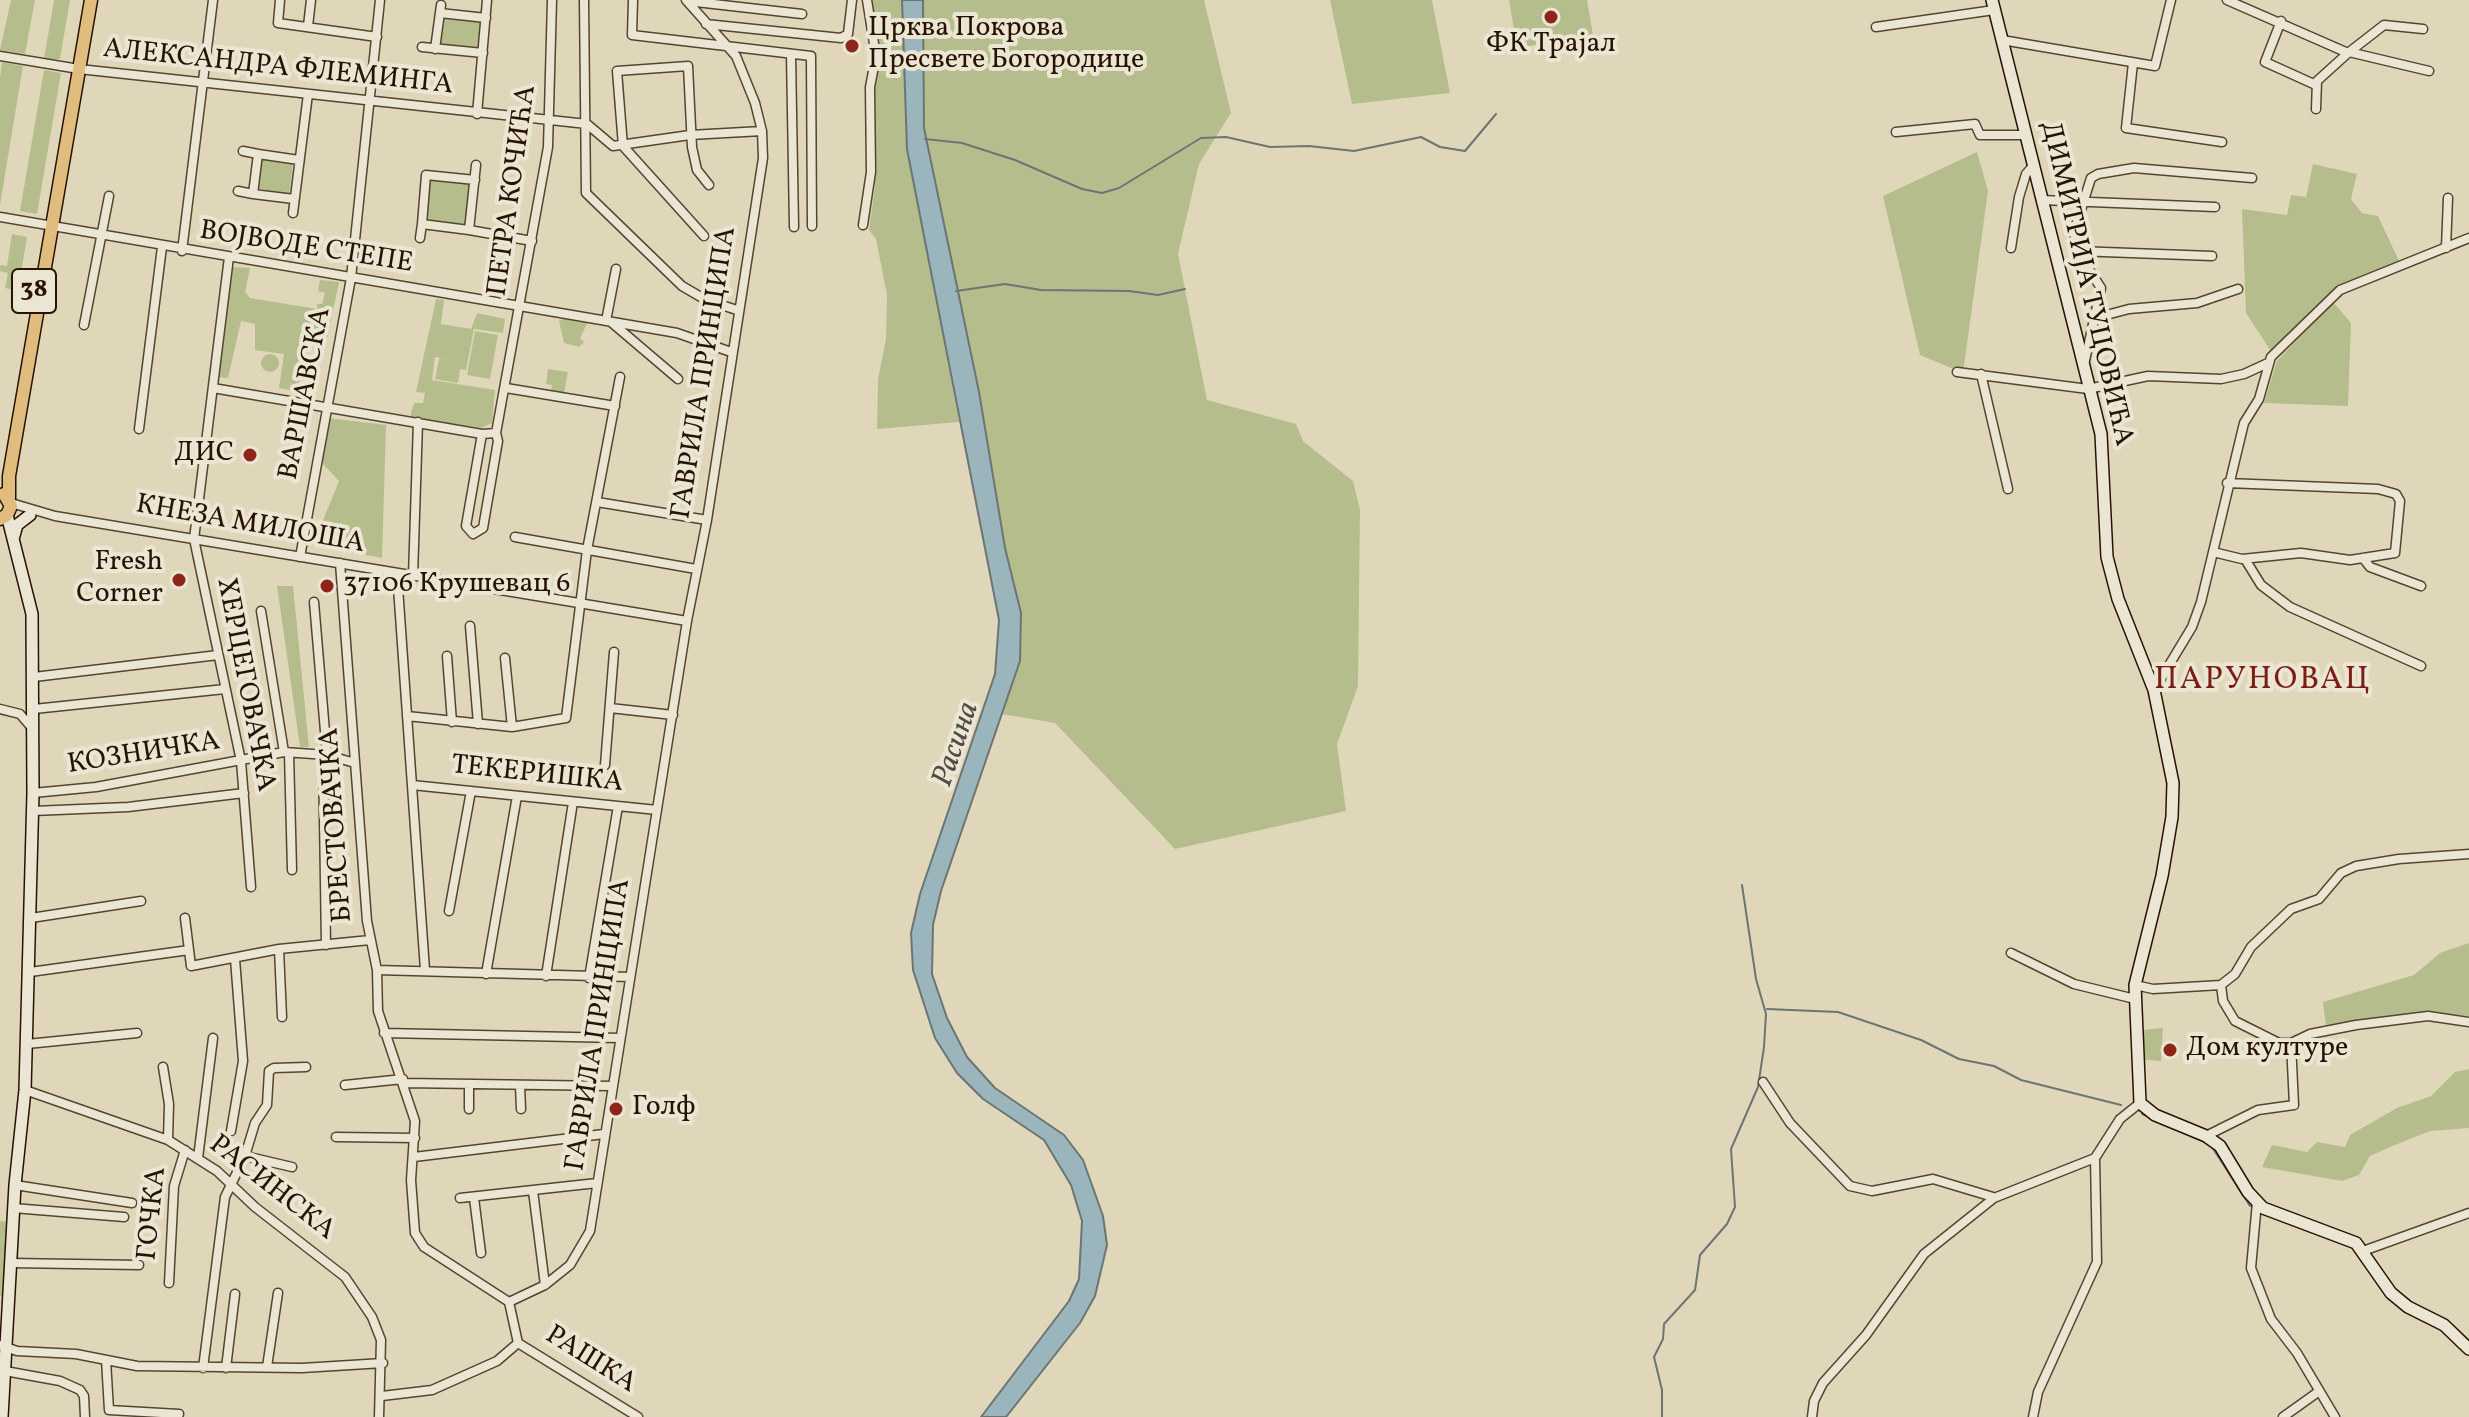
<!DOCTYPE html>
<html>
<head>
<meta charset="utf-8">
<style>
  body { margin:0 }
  canvas { display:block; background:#e0d7bb }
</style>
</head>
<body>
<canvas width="2469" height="1417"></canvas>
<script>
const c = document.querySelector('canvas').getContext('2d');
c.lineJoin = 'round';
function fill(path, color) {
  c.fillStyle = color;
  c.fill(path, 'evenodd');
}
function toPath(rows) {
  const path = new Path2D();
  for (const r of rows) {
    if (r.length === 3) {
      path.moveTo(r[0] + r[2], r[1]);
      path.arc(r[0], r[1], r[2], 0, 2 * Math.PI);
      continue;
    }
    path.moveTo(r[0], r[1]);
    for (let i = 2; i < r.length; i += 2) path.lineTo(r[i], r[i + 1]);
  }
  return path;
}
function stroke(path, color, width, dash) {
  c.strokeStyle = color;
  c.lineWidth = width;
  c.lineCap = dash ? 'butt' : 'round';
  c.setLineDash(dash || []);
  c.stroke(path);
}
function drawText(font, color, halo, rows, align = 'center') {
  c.font = font + ' Vollkorn,serif';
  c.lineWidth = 8;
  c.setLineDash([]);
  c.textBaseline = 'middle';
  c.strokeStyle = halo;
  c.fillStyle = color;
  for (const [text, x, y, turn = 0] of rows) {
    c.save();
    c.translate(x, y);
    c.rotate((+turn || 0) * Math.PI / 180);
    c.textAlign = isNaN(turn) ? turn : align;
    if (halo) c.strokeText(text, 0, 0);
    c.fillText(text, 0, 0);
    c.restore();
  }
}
fill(toPath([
  [11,0,35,0,25,54,0,50],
  [54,0,70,0,60,59,44,59],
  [871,0,902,0,907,149,959,422,877,429,878,379,886,339,887,295,876,239,869,230,875,186,875,89,880,58],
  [923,0,1204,0,1231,113,1199,164,1178,254,1207,400,1296,424,1303,441,1353,481,1360,510,1358,686,1337,744,1346,811,1175,849,1055,723,1002,714,1020,661,1021,613,1005,548,979,392,924,128],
  [1330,0,1432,0,1450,93,1352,104],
  [1509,0,1587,0,1593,35,1517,48],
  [443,16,482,21,478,51,439,46],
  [2,62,23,66,0,205,0,77],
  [44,70,61,73,37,214,20,211],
  [1977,152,1988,191,1963,373,1920,355,1883,196],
  [263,157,293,163,289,195,257,188],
  [2313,164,2357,174,2351,199,2362,213,2378,216,2400,263,2340,286,2272,353,2246,313,2242,209,2287,215,2291,195,2306,197],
  [433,179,466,182,470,186,467,222,463,226,427,219,428,184],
  [12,234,27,237,18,291,5,288,8,273,0,271,0,265,7,266],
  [231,267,250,268,245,292,250,298,317,309,317,304,322,304,325,293,318,291,320,280,339,282,327,339,307,337,297,392,279,388,284,354,255,350,255,324,241,321,228,378,218,377],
  [436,299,444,300,441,324,471,329,477,313,505,319,503,333,474,329,466,370,460,369,458,383,435,379,439,359,443,359,435,357,432,380,495,390,492,423,481,428,410,417,414,403,423,403,425,393,416,392],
  [2333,302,2351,323,2348,406,2264,403,2277,361],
  [566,317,588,322,580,338,584,342,579,347,564,343,559,321],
  [475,331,498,335,490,379,467,375],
  [270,363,9],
  [548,369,568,372,564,393,551,391,552,385,546,384],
  [328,418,386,425,382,558,313,545,339,481,321,462],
  [277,586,293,586,309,747,300,747],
  [2469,943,2469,1016,2423,1012,2326,1026,2323,1002,2414,975,2440,953],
  [2163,1028,2161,1061,2145,1060,2143,1030],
  [2469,1069,2469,1128,2430,1131,2390,1147,2370,1156,2359,1175,2342,1181,2262,1167,2272,1145,2307,1152,2317,1142,2345,1147,2350,1135,2397,1108,2431,1096,2455,1072],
  [0,1221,18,1222,14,1296,0,1296]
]), '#b6bd8d');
const water = toPath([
  [902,0,923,0,924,128,979,392,1005,548,1021,613,1020,661,941,891,933,925,932,974,947,1018,967,1057,995,1088,1064,1135,1083,1160,1103,1216,1107,1245,1095,1296,1080,1323,1006,1417,981,1417,1069,1301,1079,1279,1082,1221,1071,1185,1044,1140,983,1099,957,1073,935,1038,913,970,911,933,920,894,995,674,999,620,907,149,902,0]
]);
fill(water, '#9ab6bc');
stroke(water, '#6c7572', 2);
stroke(toPath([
  [925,139,962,143,1015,160,1082,189,1102,193,1119,188,1201,138,1226,137,1270,147,1309,146,1354,151,1421,137,1440,147,1465,151,1496,114],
  [956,291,1005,284,1041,290,1129,291,1158,295,1185,289],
  [1767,1009,1838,1012,1921,1040,1959,1059,1994,1066,2021,1080,2121,1105],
  [2142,1114,2149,1117],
  [2191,1136,2207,1143],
  [2212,1147,2250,1206],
  [1662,1417,1662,1390,1654,1357,1663,1339,1664,1324,1695,1290,1700,1255,1727,1224,1735,1207,1731,1149,1758,1087,1764,1047,1766,1014,1756,979,1742,885]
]), '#6c7572', 2);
const street = toPath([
  [280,0,278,23,377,37],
  [584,0,586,193,682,286,706,300,737,310],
  [633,0,632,35,811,56,812,226],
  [2227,0,2348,53,2317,81,2316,109],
  [687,1,802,14],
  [440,13,486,18],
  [2281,21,2265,62,2316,85],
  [706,24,841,38,848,34,852,0],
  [308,26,311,0],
  [1876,27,1994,10],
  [2002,40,2155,66,2171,0],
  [422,47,483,53],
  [435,49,441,5],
  [2349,52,2429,71],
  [2348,53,2384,25,2423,29],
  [791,54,794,227],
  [0,56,79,69,587,124,613,146,690,135,762,131],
  [2133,63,2126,128,2222,142],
  [477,114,487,0],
  [1896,132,1975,124,1980,135,2025,135],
  [243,151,258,154],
  [476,165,469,230,532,241],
  [238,191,253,194],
  [294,199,253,194,258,154,299,160],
  [2041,200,2215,207],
  [293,213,308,94],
  [0,217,677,333,731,352],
  [863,225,871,172,870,87,876,56,867,0],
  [469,230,422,224,426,175,475,180],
  [704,236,623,146,617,71,688,66,692,147,697,170,709,185],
  [420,238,422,224],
  [2011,248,2019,197,2026,174,2033,166],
  [2446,248,2448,198],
  [182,251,213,0],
  [2077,251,2212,256],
  [229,257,194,539,241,761,251,887],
  [2095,318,2129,309,2197,303,2238,289],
  [606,321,616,269],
  [611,322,678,379],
  [84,325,109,196],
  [2084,365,2101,288,2077,251,2074,232,2091,178,2098,174,2134,168,2252,178],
  [1957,372,2088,389,2148,376,2221,379,2244,374,2268,363],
  [1981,374,2008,489],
  [213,388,482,434,496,433],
  [506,388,615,406],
  [139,429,162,247],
  [482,434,466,526,473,534,483,528,498,441,496,433,548,147,552,0],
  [597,502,707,520],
  [11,503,55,516,687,621],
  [515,537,696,569],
  [2213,552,2242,559,2301,553,2350,560,2395,553,2400,501,2396,494,2378,489,2227,483],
  [300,557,351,278,380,0],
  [2363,558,2370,567,2421,586],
  [2245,559,2261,585,2290,607,2421,666],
  [340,563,367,921,377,970,378,1011,415,1121,411,1180,415,1233,424,1247,509,1302],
  [397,573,425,970],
  [413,576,418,422],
  [314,602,327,755],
  [261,611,284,752],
  [470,626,478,724],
  [447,656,452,722],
  [505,658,512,727],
  [34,677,218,655],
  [2154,690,2192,627,2201,602,2244,423,2259,399,2271,357,2340,290,2469,238],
  [610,708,673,715],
  [0,709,20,714,32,728],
  [34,709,225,689],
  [407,716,512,727,566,718,587,550,620,377],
  [289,753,292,870],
  [323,755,326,945],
  [605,765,614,652],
  [412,785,657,810],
  [33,793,96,787,284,752,327,755,355,763],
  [33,811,128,807,244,793],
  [449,911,471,791],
  [31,918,141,901],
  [185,918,191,966,279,949,370,940],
  [279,949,282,1017],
  [2011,953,2074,984,2135,999],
  [377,970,630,977],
  [30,972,189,950],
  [486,974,517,796],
  [546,976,573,802],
  [589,978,618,806],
  [2135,985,2153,989,2221,985,2235,974,2251,947,2291,909,2319,899,2341,873,2356,866,2399,859,2469,854],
  [2221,985,2223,1001,2235,1021,2279,1043,2291,1043,2310,1034,2356,1025,2428,1016,2469,1022],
  [384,1033,620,1038],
  [27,1044,137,1033],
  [163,1067,169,1104,168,1140],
  [1763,1082,1790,1123,1850,1186,1872,1191,1933,1179,1993,1197],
  [405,1083,611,1086],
  [469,1084,469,1109],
  [345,1085,403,1079],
  [520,1086,521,1109],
  [25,1090,168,1140,217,1171,255,1207,345,1277,372,1317,381,1340,379,1417],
  [231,1131,243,1061,235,959],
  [2206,1136,2258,1110,2294,1105,2291,1043],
  [336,1137,415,1138],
  [245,1156,292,1167],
  [414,1157,604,1134],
  [198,1158,213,1038],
  [15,1185,132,1203],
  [533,1191,545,1285],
  [460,1198,597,1183],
  [474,1198,481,1253],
  [2257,1202,2251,1268,2271,1319,2297,1353,2335,1417],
  [13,1208,124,1217],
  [2363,1251,2469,1213],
  [11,1263,139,1265],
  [169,1283,174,1186,185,1150],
  [509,1302,545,1285,570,1265,590,1231,687,621,707,520,763,158,762,131,755,103,736,56,686,0],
  [518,1343,638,1417],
  [0,1345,17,1351,76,1354,137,1366,302,1368,383,1363],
  [106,1360,109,1410,179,1414],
  [267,1367,278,1293],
  [203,1368,225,1197,245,1156,255,1123,267,1105,269,1071,274,1068,306,1067],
  [226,1368,235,1294],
  [5,1371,60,1381,80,1390,84,1396,85,1417],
  [382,1396,432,1390,497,1361,518,1343,509,1302],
  [1812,1417,1814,1401,1823,1383,1866,1335,1924,1254,1994,1198,2095,1158],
  [2033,1417,2038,1392,2097,1262,2095,1158,2120,1119,2140,1103],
  [2283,1417,2318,1392]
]);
const secondary = toPath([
  [1992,0,2101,434,2107,557,2118,599,2154,690,2173,783,2172,817,2162,876,2135,985,2140,1103,2155,1115,2206,1136,2220,1146,2248,1192,2263,1208,2356,1243,2391,1293,2408,1307,2444,1325,2469,1349],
  [13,539,17,525,30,515],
  [2,1417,15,1185,25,1090,33,793,32,614,7,515]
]);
const primary = toPath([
  [9,499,9,476,91,0],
  [0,519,7,515,11,506,4,494]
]);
stroke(street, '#564430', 11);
stroke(secondary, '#281302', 14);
stroke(primary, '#281302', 15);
stroke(street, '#ebe5d3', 8);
stroke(secondary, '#ebe5d3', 11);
stroke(primary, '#e0bc7e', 12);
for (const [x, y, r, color] of [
  [1551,17,8,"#8f2418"],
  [852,46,8,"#8f2418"],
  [250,455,8,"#8f2418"],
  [179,580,8,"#8f2418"],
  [327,586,8,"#8f2418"],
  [2170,1050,8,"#8f2418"],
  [616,1109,8,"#8f2418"]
]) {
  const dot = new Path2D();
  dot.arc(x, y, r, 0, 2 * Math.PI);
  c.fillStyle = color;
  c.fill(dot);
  stroke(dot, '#ebe5d3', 3);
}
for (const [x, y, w] of [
  [34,291,44]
]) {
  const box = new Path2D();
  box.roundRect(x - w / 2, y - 22, w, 44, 6);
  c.fillStyle = '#ebe5d3';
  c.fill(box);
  stroke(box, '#281302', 2);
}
drawText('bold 26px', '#281302', null, [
  ["38",34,291]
]);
drawText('28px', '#281302', '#ebe5d3', [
  ["Црква Покрова",868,30],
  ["Пресвете Богородице",868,62],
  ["ФК Трајал",1551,46,"center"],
  ["ДИС",234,455,"right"],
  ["Fresh",163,564,"right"],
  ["Corner",163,596,"right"],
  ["37106 Крушевац 6",343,586],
  ["Дом културе",2186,1050],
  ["Голф",632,1109]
], 'left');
drawText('28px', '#281302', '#ebe5d3', [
  ["АЛЕКСАНДРА ФЛЕМИНГА",278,69,6],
  ["ПЕТРА КОЧИЋА",514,191,-82],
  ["ВОЈВОДЕ СТЕПЕ",306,249,9],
  ["ДИМИТРИЈА ТУЦОВИЋА",2085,284,77],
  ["ГАВРИЛА ПРИНЦИПА",706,373,-81],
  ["ВАРШАВСКА",307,394,-79],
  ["КНЕЗА МИЛОША",250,526,10],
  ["ХЕРЦЕГОВАЧКА",244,685,79],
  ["КОЗНИЧКА",144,755,-9],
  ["ТЕКЕРИШКА",537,776,6],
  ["БРЕСТОВАЧКА",338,825,-94],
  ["ГАВРИЛА ПРИНЦИПА",600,1025,-81],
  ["РАСИНСКА",271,1189,38],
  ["ГОЧКА",154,1214,-84],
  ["РАШКА",590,1361,32]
]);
drawText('italic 30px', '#504c43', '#ebe5d3', [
  ["Расина",958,745,-71]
]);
c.letterSpacing = '2px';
drawText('32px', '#7a1f14', '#ebe5d3', [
  ["ПАРУНОВАЦ",2263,682]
]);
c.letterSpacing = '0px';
</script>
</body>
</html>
